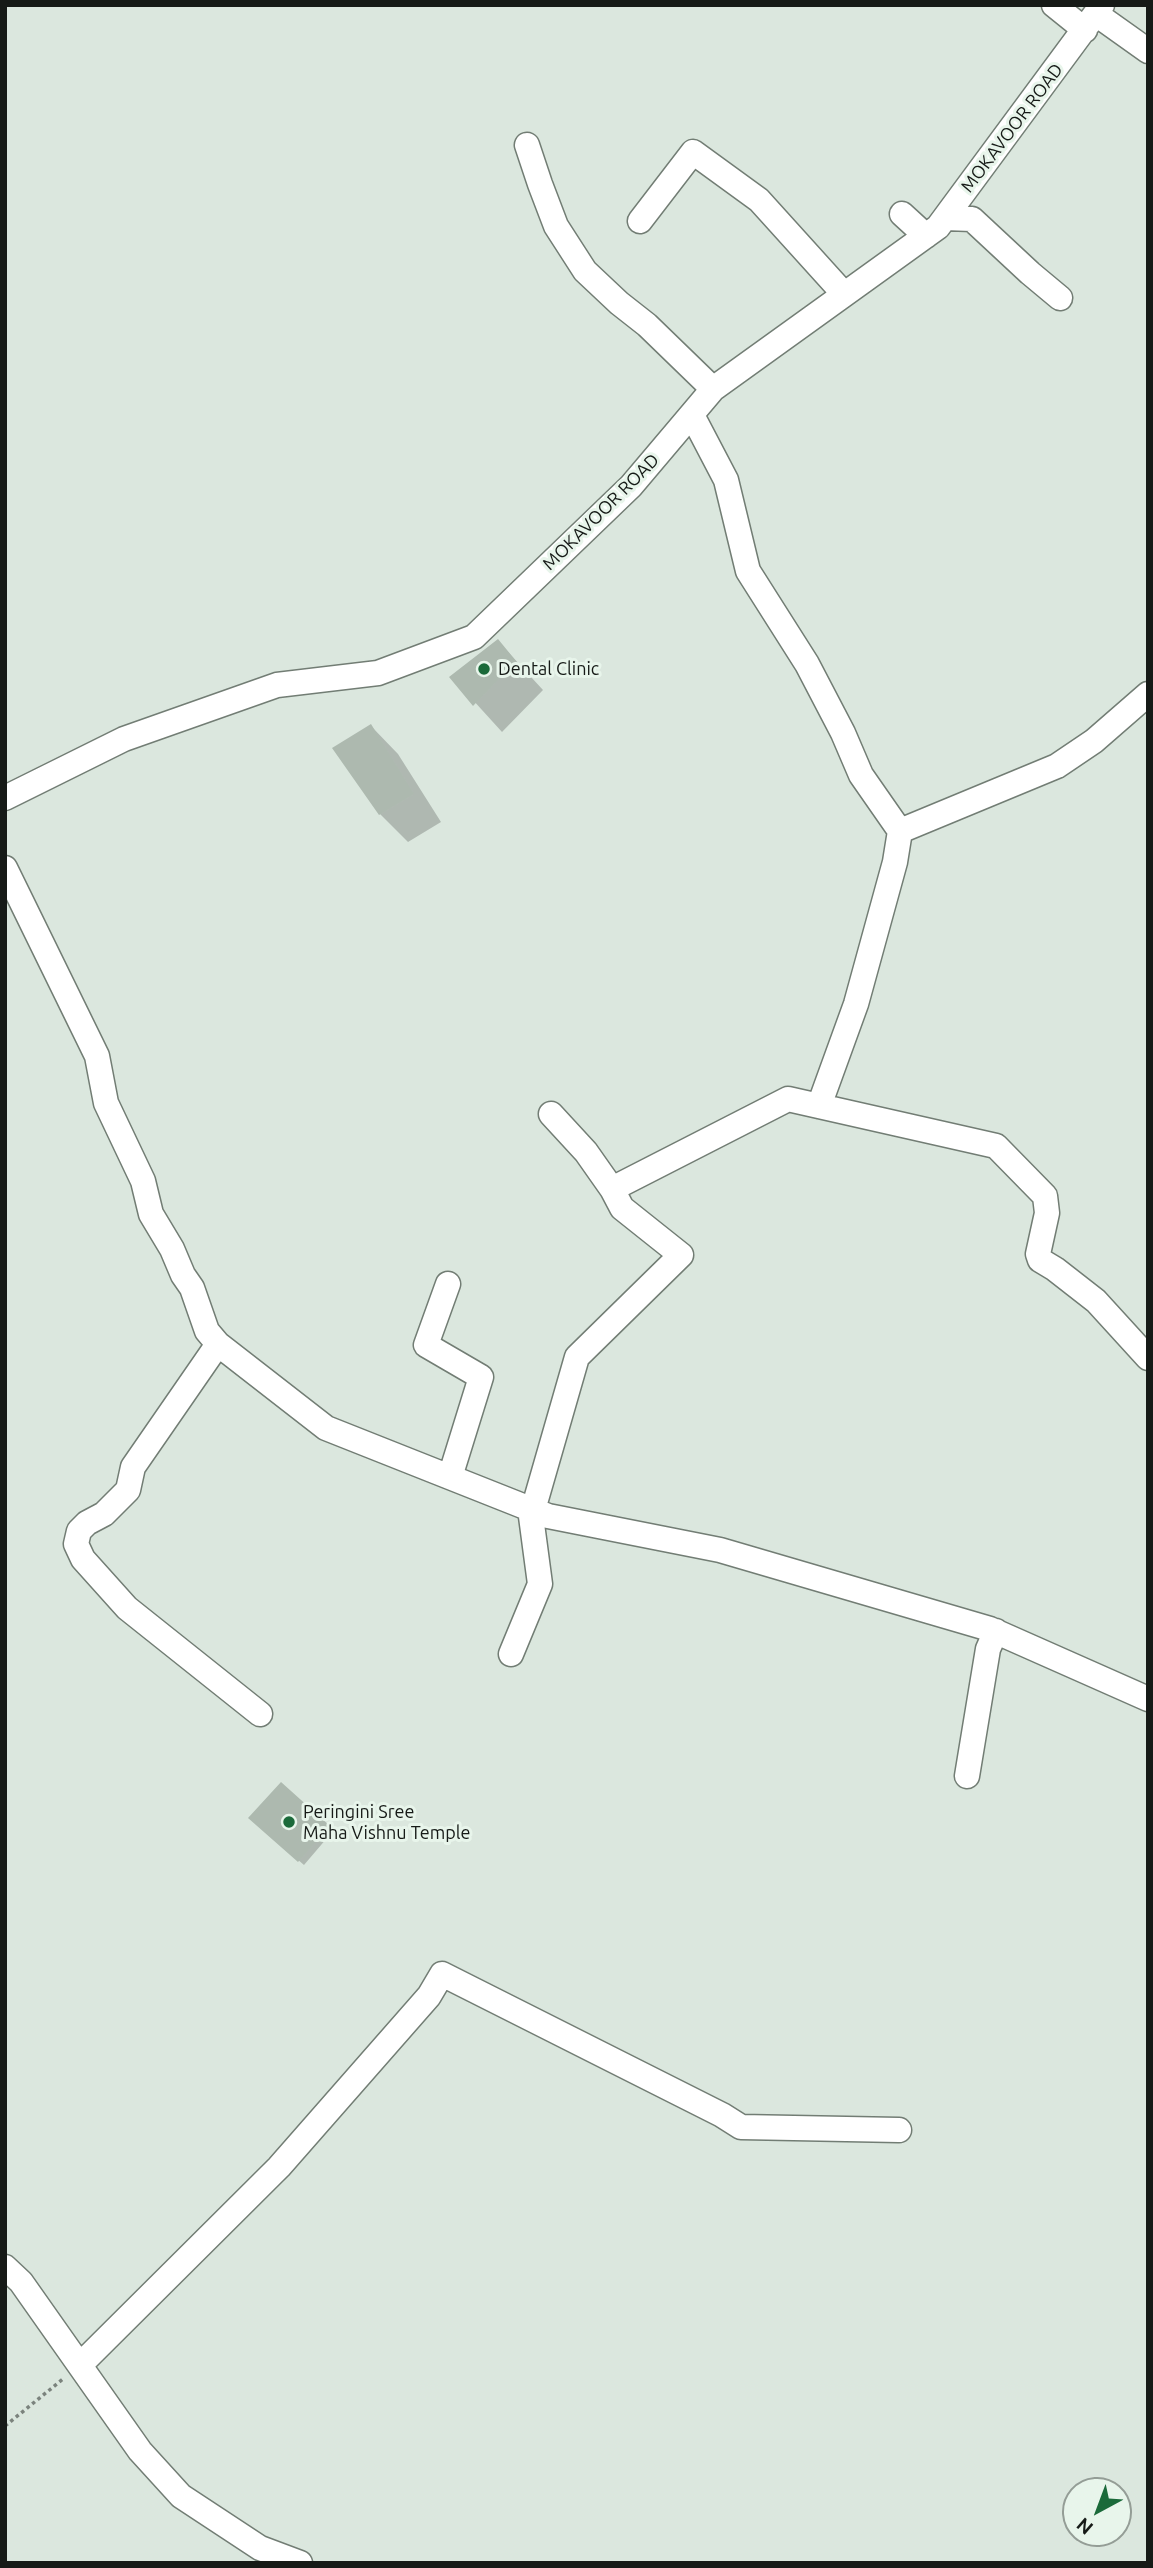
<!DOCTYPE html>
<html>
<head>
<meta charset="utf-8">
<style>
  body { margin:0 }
  #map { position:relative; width:1153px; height:2568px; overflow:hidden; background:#dbe7de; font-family:Ubuntu,sans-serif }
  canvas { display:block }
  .frame { position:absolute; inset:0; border:7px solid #161a17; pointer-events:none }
  .north { position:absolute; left:1062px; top:2477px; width:70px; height:70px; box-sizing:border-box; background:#e8f5eb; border:2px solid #949d96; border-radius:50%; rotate:221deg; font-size:19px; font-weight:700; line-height:28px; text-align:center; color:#161a17 }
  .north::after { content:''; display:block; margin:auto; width:24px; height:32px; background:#1b6a3a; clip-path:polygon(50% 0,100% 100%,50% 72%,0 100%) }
</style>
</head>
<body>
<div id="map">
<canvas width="1153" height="2568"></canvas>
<div class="frame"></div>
<div class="north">N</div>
</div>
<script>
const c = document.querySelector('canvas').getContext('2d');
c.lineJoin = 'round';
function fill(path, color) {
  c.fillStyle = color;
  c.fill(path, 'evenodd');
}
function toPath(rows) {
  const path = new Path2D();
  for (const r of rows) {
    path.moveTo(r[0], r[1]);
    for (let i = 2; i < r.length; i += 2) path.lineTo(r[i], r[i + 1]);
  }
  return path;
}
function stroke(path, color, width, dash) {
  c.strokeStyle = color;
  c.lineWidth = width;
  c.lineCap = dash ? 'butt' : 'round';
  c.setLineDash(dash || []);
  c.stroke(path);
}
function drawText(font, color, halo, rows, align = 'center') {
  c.font = font + ' Ubuntu,sans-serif';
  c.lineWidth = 6;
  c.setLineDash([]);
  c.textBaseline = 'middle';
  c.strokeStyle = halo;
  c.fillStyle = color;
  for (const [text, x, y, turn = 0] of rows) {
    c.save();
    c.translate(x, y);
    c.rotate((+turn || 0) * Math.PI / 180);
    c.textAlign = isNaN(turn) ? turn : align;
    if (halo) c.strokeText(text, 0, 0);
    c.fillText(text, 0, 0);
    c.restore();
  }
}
fill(toPath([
  [498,641,543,690,502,732,452,677],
  [371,726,398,754,441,822,408,842,380,814],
  [281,1785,333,1831,304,1865,254,1822]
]), '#0003');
fill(toPath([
  [498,639,516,661,473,706,449,677],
  [371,724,414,794,379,815,332,748],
  [281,1782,330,1826,298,1862,248,1818]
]), '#adb9af');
const minor = toPath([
  [1054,5,1085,30],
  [1096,14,1148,51],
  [527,145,540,184,556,226,585,271,619,303,647,325,713,389],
  [902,214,926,236],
  [945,218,972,219,1030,273,1060,298],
  [640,221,693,152,759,200,844,294],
  [692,415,726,480,748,571,807,664,843,733,861,775,900,831,895,862,856,1004,819,1106],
  [5,798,124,739,277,685,378,673,474,637,631,486,713,389,938,227,1102,5],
  [900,831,1057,766,1094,741,1148,694],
  [5,868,97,1056,106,1103,143,1181,151,1214,172,1249,183,1275,192,1288,207,1331,218,1344,326,1428,548,1516,720,1550,990,1629,1148,1699],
  [551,1114,586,1152,612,1189],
  [448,1284,426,1345,481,1377,450,1477],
  [218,1344,133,1467,128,1490,104,1514,87,1523,79,1531,76,1544,83,1559,127,1608,260,1714],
  [533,1510,577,1357,681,1255,622,1208,612,1189,788,1099,996,1146,1045,1196,1047,1213,1038,1254,1040,1260,1055,1269,1096,1301,1148,1358],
  [511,1654,540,1584,530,1509],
  [967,1776,988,1649,996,1631],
  [5,2267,21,2282,140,2451,181,2496,260,2548,300,2563],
  [80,2365,279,2167,429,1996,442,1974,722,2115,741,2127,899,2130]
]);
stroke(minor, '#727d74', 27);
stroke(toPath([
  [5,2426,63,2379]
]), '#7b837d', 3.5, [3.5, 3.5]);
stroke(minor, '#fff', 24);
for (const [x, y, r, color] of [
  [484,669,7,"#1b6a3a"],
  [289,1822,7,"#1b6a3a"]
]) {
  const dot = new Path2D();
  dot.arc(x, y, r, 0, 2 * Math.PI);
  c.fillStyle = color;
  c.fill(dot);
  stroke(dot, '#e8f5eb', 2.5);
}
drawText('18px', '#161a17', '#e8f5eb', [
  ["MOKAVOOR ROAD",1012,128,-53],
  ["MOKAVOOR ROAD",601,512,-45]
]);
drawText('18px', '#161a17', '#e8f5eb', [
  ["Dental Clinic",498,669],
  ["Peringini Sree",303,1812],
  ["Maha Vishnu Temple",303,1833]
], 'left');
</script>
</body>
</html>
